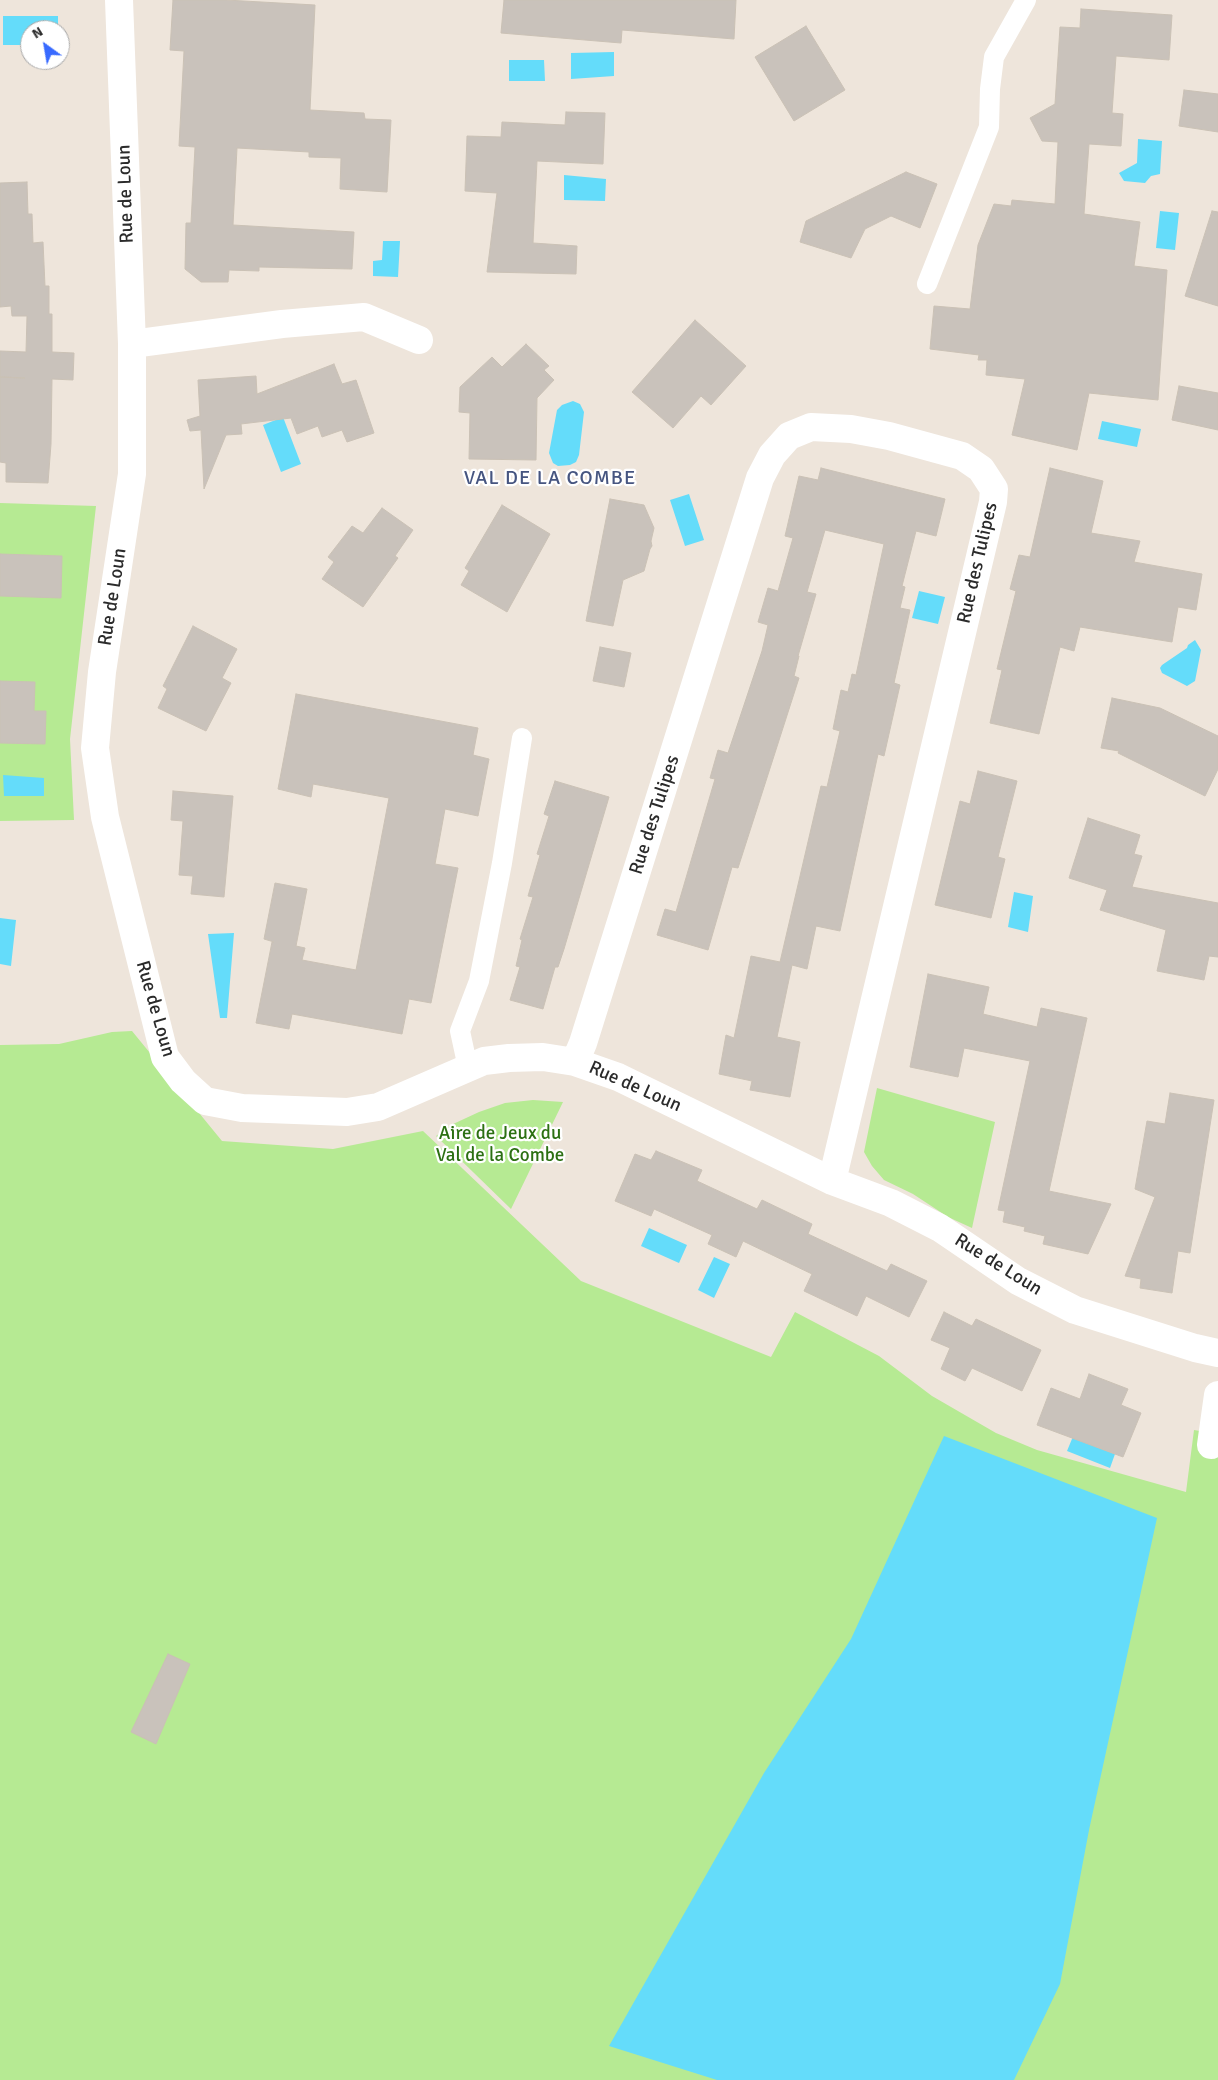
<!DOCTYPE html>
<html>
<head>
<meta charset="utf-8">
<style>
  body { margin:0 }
  #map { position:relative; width:1218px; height:2080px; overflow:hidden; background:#eee5db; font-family:Signika,sans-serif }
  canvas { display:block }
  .north { position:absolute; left:20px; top:20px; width:50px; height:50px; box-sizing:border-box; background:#fff; border:1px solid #aaa; border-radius:50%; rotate:328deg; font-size:14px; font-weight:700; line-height:20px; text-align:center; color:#2b2b2b }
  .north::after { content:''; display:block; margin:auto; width:18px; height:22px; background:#386aff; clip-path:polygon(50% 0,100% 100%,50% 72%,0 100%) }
</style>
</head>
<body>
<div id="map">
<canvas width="1218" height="2080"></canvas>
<div class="north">N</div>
</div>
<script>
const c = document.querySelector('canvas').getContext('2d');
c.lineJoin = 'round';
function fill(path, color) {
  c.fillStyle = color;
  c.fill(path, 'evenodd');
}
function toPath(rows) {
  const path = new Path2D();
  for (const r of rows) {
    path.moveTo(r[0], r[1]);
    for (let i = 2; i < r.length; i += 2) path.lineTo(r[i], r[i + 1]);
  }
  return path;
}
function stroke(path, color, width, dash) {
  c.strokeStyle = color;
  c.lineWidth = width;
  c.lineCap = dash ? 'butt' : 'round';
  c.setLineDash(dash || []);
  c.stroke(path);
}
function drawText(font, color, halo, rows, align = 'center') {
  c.font = font + ' Signika,sans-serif';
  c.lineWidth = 4.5;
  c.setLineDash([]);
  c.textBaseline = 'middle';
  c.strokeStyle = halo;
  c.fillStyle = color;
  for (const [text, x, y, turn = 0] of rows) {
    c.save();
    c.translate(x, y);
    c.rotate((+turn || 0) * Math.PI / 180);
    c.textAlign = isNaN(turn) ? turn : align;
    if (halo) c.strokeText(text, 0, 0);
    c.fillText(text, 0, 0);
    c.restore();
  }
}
fill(toPath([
  [0,503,96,506,70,739,74,820,0,821],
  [132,1031,222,1141,333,1149,423,1131,581,1281,771,1357,795,1312,879,1356,932,1396,996,1433,1037,1450,1186,1492,1194,1430,1218,1434,1218,2080,0,2080,0,1045,59,1044,112,1032],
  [877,1088,995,1122,972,1228,948,1217,913,1194,884,1180,872,1166,864,1152],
  [533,1100,563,1102,511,1209,436,1136,451,1125,479,1112,505,1103]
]), '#b6ea93');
fill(toPath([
  [3,16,58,16,58,30,30,30,30,45,3,45],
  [614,52,614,76,571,79,571,53],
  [509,60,544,60,545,81,509,81],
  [1138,139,1162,141,1160,174,1151,176,1145,183,1124,181,1119,173,1137,163],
  [564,175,606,179,605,201,564,200],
  [1160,211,1179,213,1175,250,1156,248],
  [383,241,400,241,398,277,373,276,373,261,382,260],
  [573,401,580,404,584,412,579,455,576,462,570,465,558,466,553,463,549,453,557,410,562,405],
  [283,417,301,464,281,472,263,425],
  [1102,421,1141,429,1137,447,1098,439],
  [689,494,704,540,685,546,670,500],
  [919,591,945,597,938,624,912,618],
  [1195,640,1201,650,1195,681,1187,686,1162,673,1160,668,1162,665,1187,648,1188,645],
  [3,775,44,778,44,796,4,796],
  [1014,892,1033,896,1028,932,1008,927],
  [0,918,16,920,11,966,0,964],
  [234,933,227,1018,220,1018,208,934],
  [649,1228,687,1245,679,1263,641,1246],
  [714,1257,730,1264,714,1298,698,1290],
  [1074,1434,1095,1446,1115,1454,1110,1468,1067,1451],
  [944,1436,1157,1518,1089,1830,1060,1984,1014,2080,717,2080,609,2046,764,1773,851,1639]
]), '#64dcfa');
const building = toPath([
  [173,0,226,0,315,5,310,110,364,113,365,119,391,120,387,192,340,189,341,158,309,157,309,152,237,148,233,225,354,232,352,269,259,267,259,271,229,270,228,282,201,282,185,269,186,223,191,223,195,147,179,146,184,51,170,50,173,0],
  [504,0,736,0,734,39,622,30,621,43,501,33,504,0],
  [1081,9,1172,15,1169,60,1116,56,1112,113,1123,114,1121,146,1089,144,1084,214,1140,222,1134,266,1167,270,1158,400,1089,393,1077,450,1012,435,1025,379,986,375,987,360,978,360,979,355,930,349,934,306,970,309,978,245,994,204,1011,206,1012,200,1055,204,1058,142,1042,141,1030,118,1055,104,1060,27,1080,28,1081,9],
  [806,26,845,90,794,121,755,57,806,26],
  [1184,90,1218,94,1218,132,1179,126,1184,90],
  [566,112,605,113,603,164,537,161,533,243,577,246,576,274,487,272,497,193,465,191,467,136,501,137,502,122,565,125,566,112],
  [906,172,937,184,920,228,891,216,865,229,851,258,800,242,806,221,906,172],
  [27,182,28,214,32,214,33,243,43,242,45,286,49,286,49,314,52,314,52,352,74,353,73,380,52,379,51,444,48,483,6,482,6,463,0,462,0,377,25,378,0,377,0,351,26,352,27,316,12,316,11,306,0,307,0,183,27,182],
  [1212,211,1218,212,1218,306,1185,296,1212,211],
  [695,320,746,366,711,405,701,396,673,428,632,392,695,320],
  [526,344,549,366,544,370,554,380,537,398,536,460,469,459,470,413,459,412,460,387,492,357,502,367,526,344],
  [334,364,342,384,356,380,374,433,347,442,342,430,322,437,318,426,297,434,291,418,241,424,242,434,226,435,204,489,201,430,190,431,187,420,200,416,198,380,256,376,257,394,334,364],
  [1179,386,1218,393,1218,430,1172,420,1179,386],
  [821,468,945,499,936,536,916,531,902,586,905,587,900,608,910,610,894,683,900,685,884,756,878,754,840,931,816,926,807,969,792,965,777,1037,800,1042,790,1097,750,1090,752,1081,719,1074,726,1035,734,1038,751,956,780,962,821,786,827,787,840,731,833,729,841,690,848,692,852,674,856,675,884,544,825,530,807,592,816,594,798,656,799,656,794,676,799,678,738,868,732,867,708,950,657,935,665,909,676,912,715,779,710,778,718,750,728,753,762,651,768,625,758,622,768,588,778,591,793,538,785,536,799,476,818,480,821,468],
  [1050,468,1103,481,1091,533,1140,541,1134,562,1202,574,1196,610,1178,607,1172,642,1080,627,1074,651,1060,647,1039,734,990,723,1002,670,997,669,1016,591,1010,589,1019,555,1030,557,1050,468],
  [610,499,644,505,654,528,651,541,652,546,650,549,644,571,623,580,613,626,586,621,610,499],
  [502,505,550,534,507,612,461,585,469,571,465,568,502,505],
  [382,508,413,530,395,556,398,558,363,607,322,579,334,562,328,557,352,526,363,533,382,508],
  [0,554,62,556,61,598,0,596,0,554],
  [193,626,237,649,222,678,231,683,206,731,158,708,167,689,163,686,193,626],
  [600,647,631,653,624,687,593,681,600,647],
  [0,681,35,682,34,711,46,711,45,744,0,743,0,681],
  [296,694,478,728,473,755,489,759,478,816,445,809,435,864,458,868,431,1003,409,999,402,1034,292,1014,289,1029,256,1023,272,942,274,942,264,939,275,883,307,889,296,946,305,948,302,960,356,970,389,798,313,784,311,797,278,789,296,694],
  [1112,698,1160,708,1218,736,1218,769,1205,796,1118,753,1119,751,1101,748,1112,698],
  [978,771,1017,781,998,857,1005,859,991,918,935,905,960,801,970,804,978,771],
  [555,781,609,797,564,949,558,967,555,967,543,1009,510,1000,520,967,516,966,522,940,520,939,533,897,528,896,540,855,537,854,549,816,544,814,555,781],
  [173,791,233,796,224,897,191,894,193,876,179,875,183,821,171,820,173,791],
  [1088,818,1140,835,1134,854,1142,856,1132,887,1218,903,1218,957,1209,956,1204,980,1157,971,1166,930,1100,910,1107,890,1069,878,1088,818],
  [928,974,989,987,983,1014,1037,1027,1041,1008,1087,1018,1049,1191,1111,1204,1088,1254,1043,1244,1045,1236,1024,1231,1025,1227,1003,1222,1005,1211,998,1210,1030,1061,964,1048,958,1077,910,1067,928,974],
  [1170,1093,1214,1100,1190,1253,1178,1251,1172,1293,1140,1288,1141,1279,1125,1276,1155,1197,1135,1189,1147,1121,1165,1124,1170,1093],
  [656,1151,702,1170,697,1181,757,1209,762,1200,812,1224,808,1234,887,1271,891,1264,927,1281,909,1317,866,1296,857,1316,804,1291,812,1274,743,1241,736,1257,708,1244,712,1235,654,1209,651,1216,615,1201,635,1154,651,1160,656,1151],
  [944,1312,972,1326,976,1319,1041,1350,1022,1391,972,1368,965,1381,941,1369,950,1348,931,1340,944,1312],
  [1089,1374,1128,1389,1121,1405,1141,1413,1123,1457,1037,1425,1051,1388,1080,1399,1089,1374],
  [168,1654,190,1664,156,1744,131,1732,168,1654]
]);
fill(building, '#c9c2bb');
stroke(building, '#cac1b5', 1);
stroke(toPath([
  [927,284,989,127,990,89,994,57,1026,0],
  [468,1068,460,1031,479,981,502,863,522,738]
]), '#fff', 20);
stroke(toPath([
  [119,0,132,344,132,474,102,672,95,748,105,817,165,1057,183,1081,205,1101,242,1108,347,1112,378,1107,484,1061,509,1058,543,1057,575,1062,618,1077,832,1181,891,1203,940,1228,1018,1281,1075,1310,1195,1348,1218,1353],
  [132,344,282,324,364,317,419,340],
  [575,1062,583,1043,760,478,772,455,789,436,811,427,851,429,889,436,962,456,981,469,994,489,993,502,832,1181],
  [1211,1445,1218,1395]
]), '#fff', 28);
drawText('19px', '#2b2b2b', '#fff', [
  ["Rue de Loun",126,194,-92],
  ["Rue des Tulipes",978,563,-77],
  ["Rue de Loun",113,597,-81],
  ["Rue des Tulipes",655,815,-72],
  ["Rue de Loun",155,1009,74],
  ["Rue de Loun",635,1087,24],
  ["Rue de Loun",998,1265,32]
]);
drawText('19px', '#2c7013', '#fff', [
  ["Aire de Jeux du",500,1134],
  ["Val de la Combe",500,1156]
]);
c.letterSpacing = '1px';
drawText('20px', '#465580', '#fff', [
  ["VAL DE LA COMBE",550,479]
]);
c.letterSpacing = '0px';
</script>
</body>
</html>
